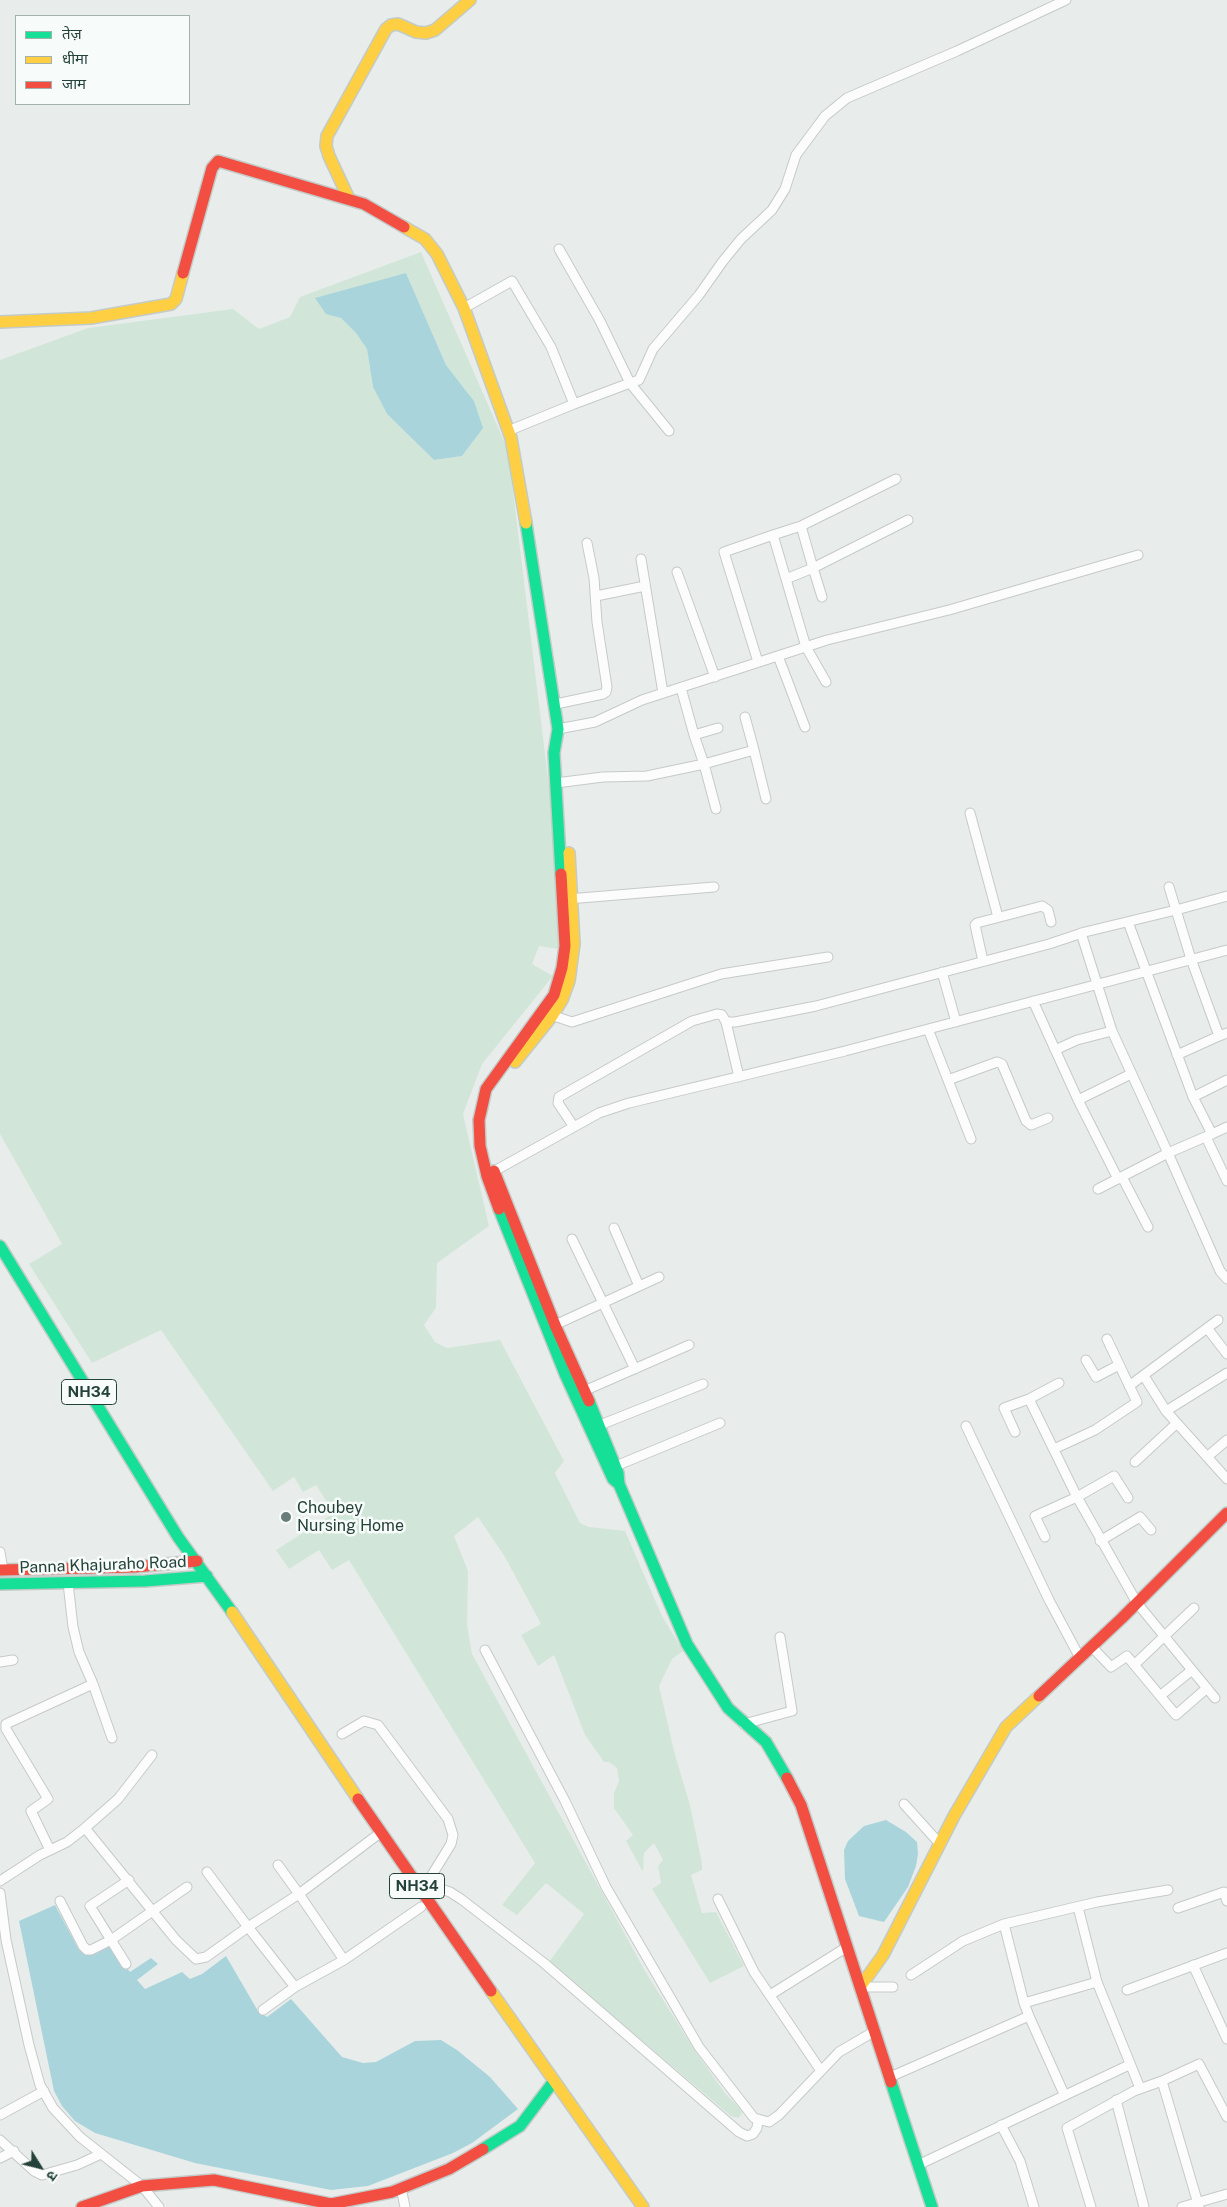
<!DOCTYPE html>
<html>
<head>
<meta charset="utf-8">
<style>
  body { margin:0 }
  #map { position:relative; width:1227px; height:2207px; overflow:hidden; background:#e8edeb; font-family:"Public Sans","Noto Sans Devanagari",sans-serif }
  canvas { display:block }
  .legend { position:absolute; left:15px; top:15px; width:175px; height:90px; box-sizing:border-box; background:#f7fbf9; border:1px solid #a3b1ad; margin:0; padding:6px 9px; list-style:none; font-size:15px; color:#24423a }
  .legend li { display:flex; align-items:center; gap:10px; height:25px }
  .legend b { width:25px; border:1px solid #a3b1ad }
  .north { position:absolute; left:15px; top:2142px; width:50px; height:50px; -webkit-text-stroke:4px #f7fbf9; paint-order:stroke; rotate:126deg; font-size:14px; font-weight:700; line-height:20px; text-align:center; color:#24423a }
  .north::after { content:''; display:block; margin:auto; width:18px; height:22px; background:#24423a; clip-path:polygon(50% 0,100% 100%,50% 72%,0 100%) }
</style>
</head>
<body>
<div id="map">
<canvas width="1227" height="2207"></canvas>
<ul class="legend">
<li><b style="height:6px;background:#16e098"></b>तेज़</li>
<li><b style="height:6px;background:#ffcf43"></b>धीमा</li>
<li><b style="height:6px;background:#f24e42"></b>जाम</li>
</ul>
<div class="north">उ</div>
</div>
<script>
const c = document.querySelector('canvas').getContext('2d');
c.lineJoin = 'round';
function fill(path, color) {
  c.fillStyle = color;
  c.fill(path, 'evenodd');
}
function toPath(rows) {
  const path = new Path2D();
  for (const r of rows) {
    path.moveTo(r[0], r[1]);
    for (let i = 2; i < r.length; i += 2) path.lineTo(r[i], r[i + 1]);
  }
  return path;
}
function stroke(path, color, width, dash) {
  c.strokeStyle = color;
  c.lineWidth = width;
  c.lineCap = dash ? 'butt' : 'round';
  c.setLineDash(dash || []);
  c.stroke(path);
}
function drawText(font, color, halo, rows, align = 'center') {
  c.font = font + ' "Public Sans",sans-serif';
  c.lineWidth = 5;
  c.setLineDash([]);
  c.textBaseline = 'middle';
  c.strokeStyle = halo;
  c.fillStyle = color;
  for (const [text, x, y, turn = 0] of rows) {
    c.save();
    c.translate(x, y);
    c.rotate((+turn || 0) * Math.PI / 180);
    c.textAlign = isNaN(turn) ? turn : align;
    if (halo) c.strokeText(text, 0, 0);
    c.fillText(text, 0, 0);
    c.restore();
  }
}
fill(toPath([
  [421,252,508,450,556,844,559,949,539,946,532,964,553,976,482,1064,463,1114,489,1226,437,1263,436,1308,424,1325,435,1342,447,1348,500,1340,564,1461,555,1473,580,1523,589,1527,625,1531,662,1616,683,1651,672,1659,659,1686,675,1755,690,1805,702,1863,702,1870,691,1875,702,1913,716,1912,744,1966,710,1983,652,1889,661,1883,658,1866,663,1860,654,1843,644,1853,643,1872,626,1841,633,1835,614,1808,614,1793,619,1781,617,1768,609,1762,604,1762,585,1735,554,1655,538,1666,521,1635,541,1624,505,1557,478,1517,454,1536,468,1571,467,1624,472,1654,645,1971,693,2048,725,2093,741,2110,742,2114,738,2118,731,2116,549,1962,584,1914,546,1883,517,1915,502,1905,535,1863,349,1560,332,1570,319,1550,289,1569,276,1550,334,1513,316,1485,303,1492,294,1477,273,1491,161,1330,92,1363,29,1264,62,1244,0,1134,0,360,88,328,233,309,259,329,290,317,300,297],
  [406,273,446,365,474,401,476,436,462,456,434,460,387,414,373,387,367,349,356,333,341,318]
]), '#d1e6d8');
fill(toPath([
  [406,273,446,365,474,401,483,428,462,456,434,460,387,414,373,387,367,349,356,333,341,318,326,314,315,298],
  [886,1820,906,1832,917,1842,918,1854,916,1866,908,1887,884,1922,859,1916,845,1879,844,1850,848,1841,864,1826],
  [55,1905,79,1950,91,1953,109,1943,130,1972,151,1958,158,1964,137,1980,145,1989,182,1972,190,1979,202,1974,226,1956,258,2011,267,2017,291,1999,342,2057,363,2063,376,2062,415,2041,441,2040,457,2050,490,2077,518,2109,472,2143,453,2153,368,2186,331,2190,195,2163,95,2133,75,2121,62,2106,54,2091,19,1921]
]), '#a9d4db');
const street = toPath([
  [559,249,600,321,630,383,574,404],
  [464,308,512,281,551,347,574,404,508,431],
  [669,431,630,383,639,380,653,349,699,295,723,261,741,239,772,210,785,189,796,155,825,116,847,98,957,51,1066,0],
  [801,526,813,568,908,520],
  [641,559,663,693],
  [677,572,715,677],
  [786,579,813,568,822,597],
  [596,596,645,586],
  [778,656,805,727],
  [758,662,724,552,773,535],
  [826,682,806,647,773,535,801,526,896,479],
  [681,688,694,735,718,728],
  [556,704,603,694,606,692,607,687,597,622,594,578,587,543],
  [558,729,595,722,642,700,827,640,949,610,1138,555],
  [754,750,766,799],
  [556,783,603,777,647,776,704,764,694,735],
  [716,809,704,764,754,750,745,717],
  [970,813,998,917],
  [1169,887,1176,910,1227,896],
  [568,899,714,887],
  [1128,922,1193,1097,1212,1134,1227,1127],
  [1081,933,1112,1031,1168,1153,1212,1134],
  [983,961,975,925,977,923,1042,906,1048,910,1051,922],
  [942,972,956,1022],
  [1033,1001,1078,1100,1118,1179],
  [548,1014,572,1022,721,974,828,957],
  [726,1022,739,1077],
  [928,1029,971,1139],
  [1055,1050,1077,1040,1112,1031],
  [1177,1055,1219,1036],
  [948,1080,997,1062,1002,1064,1026,1121,1031,1125,1048,1118],
  [1193,1097,1227,1080],
  [1078,1100,1131,1074],
  [574,1127,558,1103,559,1097,692,1021,717,1014,722,1015,726,1022,735,1022,816,1006,1049,944,1085,932,1176,910,1191,959,1219,1036,1227,1033],
  [1206,1137,1227,1181],
  [489,1174,599,1113,629,1103,845,1051,1227,950],
  [1122,1177,1148,1227],
  [1098,1189,1168,1153,1220,1271,1227,1279],
  [614,1228,639,1286],
  [572,1239,635,1369],
  [555,1325,659,1277],
  [1207,1328,1227,1354],
  [1086,1360,1096,1377,1119,1365],
  [1144,1376,1166,1411,1227,1373],
  [1129,1386,1218,1320],
  [584,1391,689,1345],
  [1029,1399,1059,1383],
  [1166,1411,1227,1479],
  [600,1425,703,1384],
  [966,1426,1049,1600,1080,1658],
  [1015,1432,1004,1408,1029,1399,1077,1497,1137,1603,1215,1698],
  [1054,1449,1095,1430,1137,1402,1107,1339],
  [1207,1457,1227,1440],
  [1135,1462,1177,1423],
  [611,1468,720,1423],
  [1045,1537,1035,1516,1077,1497,1114,1476,1128,1498],
  [1100,1541,1140,1517,1151,1530],
  [0,1552,3,1570],
  [68,1583,73,1627,79,1652,93,1684],
  [1092,1647,1111,1667,1127,1656,1176,1715,1207,1688],
  [485,1650,565,1801,606,1887,699,2047,754,2118,769,2122,779,2115,839,2052,875,2031],
  [0,1662,13,1660],
  [1134,1665,1194,1608],
  [1160,1696,1192,1670],
  [744,1724,792,1711,780,1637],
  [342,1734,364,1721,378,1725,448,1819,453,1835,451,1844,427,1883],
  [904,1804,940,1844],
  [85,1828,176,1940,196,1959,206,1957,248,1927,207,1872],
  [50,1850,31,1811,48,1799,6,1729,6,1724,93,1684,112,1738],
  [278,1865,299,1894,248,1927,295,1987,344,1960,299,1894,380,1833],
  [414,1880,450,1892,461,1899,544,1963,739,2132,747,2136,753,2134,757,2128,758,2119],
  [0,1881,40,1855,67,1842,85,1828,118,1799,152,1755],
  [0,1893,6,1940,29,2045,40,2085,53,2108,80,2137,142,2186,159,2207],
  [718,1899,754,1972,821,2071],
  [60,1901,83,1946,87,1950,91,1950,111,1940,90,1906,129,1880],
  [1178,1908,1224,1892,1227,1901],
  [1004,1924,1097,1902,1168,1890],
  [344,1960,421,1907],
  [126,1964,111,1940,187,1887],
  [1193,1965,1227,2039],
  [911,1975,963,1941,1004,1924,1024,2003],
  [1097,1982,1140,2088],
  [860,1987,893,1987],
  [1127,1990,1227,1953],
  [770,1995,847,1947],
  [263,2010,295,1987],
  [1029,2016,1064,2094],
  [890,2077,1029,2016,1024,2003,1097,1982,1078,1907],
  [1116,2100,1144,2207],
  [0,2115,44,2091],
  [1001,2125,1020,2161,1034,2207],
  [0,2140,34,2171,42,2175,77,2165,101,2154],
  [0,2158,14,2151],
  [918,2165,1129,2065],
  [401,2188,405,2207],
  [1091,2207,1067,2128,1134,2091,1162,2081],
  [1182,2207,1227,2194],
  [1199,2207,1162,2081,1199,2064,1227,2117]
]);
const fast = toPath([
  [526,523,558,729,554,753,561,874],
  [499,1209,565,1374,613,1479,619,1484],
  [0,1246,178,1537,232,1612],
  [589,1401,618,1473,619,1484,687,1644,728,1708,766,1742,787,1778],
  [0,1584,145,1581,207,1576],
  [891,2082,932,2207],
  [483,2149,520,2126,554,2081]
]);
const slow = toPath([
  [349,199,329,156,326,146,327,136,386,29,391,25,398,24,416,32,426,33,435,30,470,0],
  [404,227,425,239,437,254,464,308,511,438,526,523],
  [0,322,91,318,171,304,176,299,183,273],
  [515,1062,552,1016,562,1000,569,981,574,944,569,853],
  [232,1612,358,1799],
  [860,1987,883,1955,954,1816,1006,1727,1039,1696],
  [491,1991,643,2207]
]);
const jam = toPath([
  [183,273,212,168,218,161,364,204,404,227],
  [494,1171,555,1325,589,1401],
  [499,1209,487,1176,480,1146,479,1120,486,1089,554,995,562,968,565,946,561,874],
  [0,1570,135,1567,197,1561],
  [1039,1696,1122,1618,1227,1513],
  [787,1778,801,1805,891,2082],
  [358,1799,491,1991],
  [82,2207,142,2186,214,2180,331,2204,392,2192,449,2169,483,2149]
]);
stroke(street, '#c5cac8', 11);
stroke(fast, '#c3cbc8', 14);
stroke(slow, '#c3cbc8', 14);
stroke(jam, '#c3cbc8', 14);
stroke(street, '#fcfcfc', 9);
stroke(fast, '#16e098', 11);
stroke(slow, '#ffcf43', 11);
stroke(jam, '#f24e42', 11);
for (const [x, y, r, color] of [
  [286,1517,6,"#697e78"]
]) {
  const dot = new Path2D();
  dot.arc(x, y, r, 0, 2 * Math.PI);
  c.fillStyle = color;
  c.fill(dot);
  stroke(dot, '#f7fbf9', 2);
}
for (const [x, y, w] of [
  [89,1392,55],
  [417,1886,55]
]) {
  const box = new Path2D();
  box.roundRect(x - w / 2, y - 12.5, w, 25, 4);
  c.fillStyle = '#f7fbf9';
  c.fill(box);
  stroke(box, '#24423a', 1);
}
drawText('bold 15px', '#24423a', null, [
  ["NH34",89,1392],
  ["NH34",417,1886]
]);
drawText('16px', '#24423a', '#f7fbf9', [
  ["Choubey",297,1508],
  ["Nursing Home",297,1526]
], 'left');
drawText('16px', '#24423a', '#f7fbf9', [
  ["Panna Khajuraho Road",103,1565,-2]
]);
</script>
</body>
</html>
